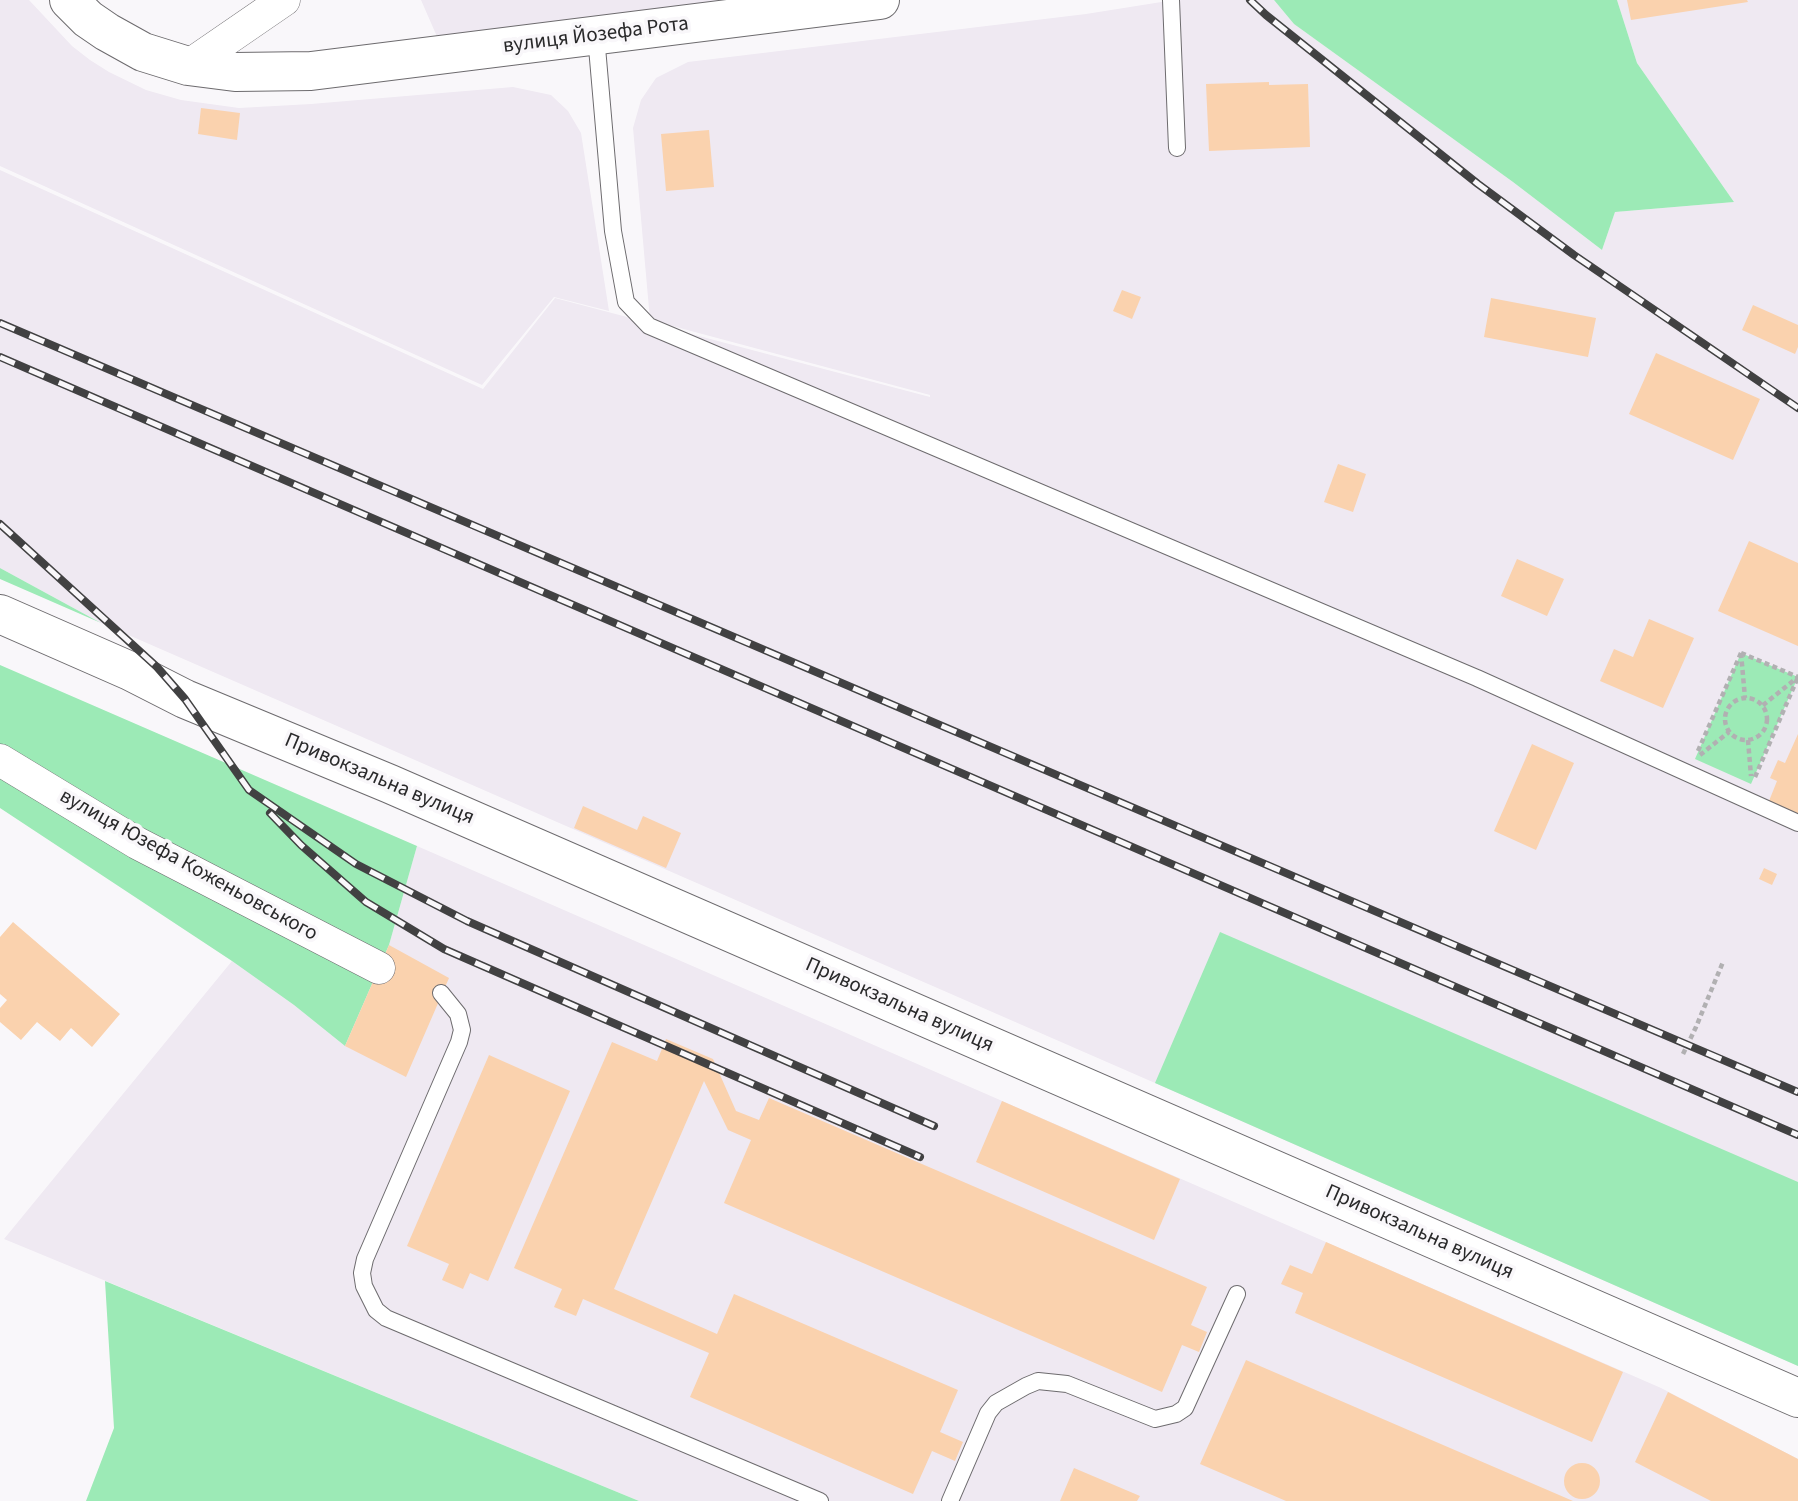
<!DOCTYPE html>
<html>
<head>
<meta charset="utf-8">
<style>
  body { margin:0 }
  canvas { display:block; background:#f9f7fa }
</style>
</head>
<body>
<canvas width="1798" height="1501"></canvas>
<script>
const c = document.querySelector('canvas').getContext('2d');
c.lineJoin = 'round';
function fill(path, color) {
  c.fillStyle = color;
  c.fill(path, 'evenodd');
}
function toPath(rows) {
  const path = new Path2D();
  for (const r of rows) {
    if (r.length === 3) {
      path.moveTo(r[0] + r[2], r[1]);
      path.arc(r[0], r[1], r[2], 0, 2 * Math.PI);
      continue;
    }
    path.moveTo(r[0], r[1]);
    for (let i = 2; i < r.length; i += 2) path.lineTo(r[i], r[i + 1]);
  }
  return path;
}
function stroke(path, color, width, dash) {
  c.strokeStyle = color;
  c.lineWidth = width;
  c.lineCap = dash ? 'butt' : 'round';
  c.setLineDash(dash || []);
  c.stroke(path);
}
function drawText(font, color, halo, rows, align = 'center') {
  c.font = font + ' "Source Sans 3",sans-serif';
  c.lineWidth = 7;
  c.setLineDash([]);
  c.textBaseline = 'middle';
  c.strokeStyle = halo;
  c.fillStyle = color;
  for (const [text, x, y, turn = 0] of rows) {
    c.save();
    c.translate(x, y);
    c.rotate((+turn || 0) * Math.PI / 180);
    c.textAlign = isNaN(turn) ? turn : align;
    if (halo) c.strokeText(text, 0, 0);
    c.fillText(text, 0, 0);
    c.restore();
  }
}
fill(toPath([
  [0,0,29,0,72,46,90,60,109,72,146,90,181,100,239,108,311,104,513,87,551,95,568,111,581,133,609,311,554,297,482,385,0,166],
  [421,0,730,0,442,48],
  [1174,0,1274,0,1294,24,1513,182,1602,250,1615,212,1734,202,1637,63,1617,0,1798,0,1798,1366,1155,1083,101,623,0,568,0,170,483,389,555,298,930,397,930,395,650,320,633,128,641,100,656,78,688,62,1086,14],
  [417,846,1661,1388,1798,1459,1798,1501,639,1501,4,1239,232,961,294,1005,345,1046,389,945]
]), '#efe9f2');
fill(toPath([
  [1274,0,1617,0,1637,63,1734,202,1615,212,1602,250,1513,182,1294,24],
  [0,568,101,623,0,579],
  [1741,653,1798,677,1751,784,1695,759],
  [0,665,417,846,389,945,345,1046,294,1005,232,961,0,808],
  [1220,932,1798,1182,1798,1366,1155,1083],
  [105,1281,639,1501,86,1501,114,1428]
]), '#9ceab6');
fill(toPath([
  [1627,0,1747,0,1748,2,1631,20],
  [1269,82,1269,85,1308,84,1310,147,1209,151,1206,84],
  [201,108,240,113,237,140,198,134],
  [709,130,714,187,666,191,661,134],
  [1122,290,1141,297,1132,319,1113,311],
  [1491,298,1596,318,1588,357,1484,337],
  [1753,305,1798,325,1798,347,1795,354,1742,330],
  [1656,353,1760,399,1733,460,1629,414],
  [1338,464,1366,474,1353,512,1324,502],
  [1749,541,1798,563,1798,646,1718,611],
  [1517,559,1564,579,1547,616,1501,596],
  [1649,619,1694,638,1663,708,1600,681,1614,649,1633,657],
  [1798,734,1798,814,1769,801,1777,781,1770,778,1778,760,1785,763],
  [1532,744,1574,763,1536,850,1494,831],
  [583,806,637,830,643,816,681,833,666,868,574,828],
  [1764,868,1777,874,1772,885,1759,879],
  [13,922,120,1014,92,1047,71,1028,60,1041,37,1022,21,1040,0,1022,0,1008,7,1000,0,994,0,937],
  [389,945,449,978,406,1077,345,1046],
  [666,1039,713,1059,736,1111,759,1120,769,1098,1207,1287,1191,1325,1207,1332,1199,1352,1182,1345,1162,1392,724,1203,751,1140,728,1130,704,1081,614,1289,717,1334,734,1294,958,1390,940,1432,963,1442,955,1461,932,1451,913,1494,690,1397,709,1353,583,1299,576,1316,554,1307,562,1289,514,1268,612,1042,657,1061],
  [489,1055,570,1091,488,1281,470,1273,463,1289,442,1280,449,1264,407,1246],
  [1002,1101,1180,1179,1154,1240,976,1162],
  [1326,1242,1623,1372,1592,1442,1295,1313,1303,1293,1281,1284,1290,1265,1312,1274],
  [1246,1360,1573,1501,1286,1501,1200,1464],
  [1668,1392,1798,1459,1798,1501,1711,1501,1635,1462],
  [1582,1481,18],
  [1074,1468,1140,1496,1137,1501,1060,1501]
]), '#fad2ae');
const lane = toPath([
  [1171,0,1177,148],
  [596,36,613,231,626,302,649,326,1477,678,1798,823],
  [441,993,458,1014,462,1030,459,1042,365,1259,362,1273,364,1286,376,1310,386,1318,820,1501],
  [950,1501,988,1413,996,1403,1026,1386,1038,1381,1067,1384,1155,1419,1176,1414,1185,1408,1237,1294]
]);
const street = toPath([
  [188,66,284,0],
  [0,760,137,843,379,968]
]);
const secondary = toPath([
  [69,0,88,19,107,32,143,52,188,66,235,72,311,71,880,0],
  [0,614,130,671,185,699,390,784,1798,1398]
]);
stroke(lane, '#6d6b6e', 18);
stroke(street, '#6d6b6e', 33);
stroke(secondary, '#6d6b6e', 40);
stroke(toPath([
  [1741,653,1798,677,1762,706],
  [1741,653,1745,698],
  [1746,719,21],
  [1748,740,1751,776],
  [1698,751,1741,653],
  [1700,755,1729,732],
  [1755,777,1798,677],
  [1683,1054,1696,1027,1723,962]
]), '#b1b0b2', 4.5, [5, 3.5]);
stroke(lane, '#fff', 16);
stroke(street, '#fff', 32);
stroke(secondary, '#fff', 38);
const rail = toPath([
  [1250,0,1266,15,1478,184,1574,255,1798,408],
  [0,323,1798,1092],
  [0,357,1798,1135],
  [0,524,157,667,185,699,249,790,356,864,467,921,934,1126],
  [270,813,301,845,366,902,444,949,920,1157]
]);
stroke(rail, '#414142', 8);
stroke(rail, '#f9f7fa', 5, [16]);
drawText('21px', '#29292a', '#f9f7fa', [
  ["вулиця Йозефа Рота",596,36,-7],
  ["Привокзальна вулиця",379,780,23],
  ["вулиця Юзефа Коженьовського",188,866,29],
  ["Привокзальна вулиця",899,1006,24],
  ["Привокзальна вулиця",1419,1233,24]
]);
</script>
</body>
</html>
